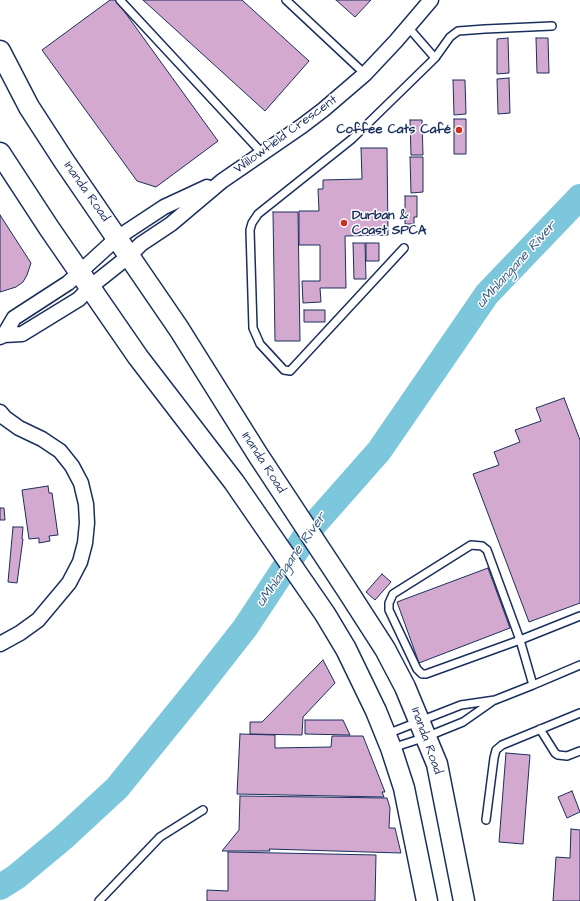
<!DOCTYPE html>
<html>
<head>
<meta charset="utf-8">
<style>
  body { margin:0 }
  canvas { display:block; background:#fff }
</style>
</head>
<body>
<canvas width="580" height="901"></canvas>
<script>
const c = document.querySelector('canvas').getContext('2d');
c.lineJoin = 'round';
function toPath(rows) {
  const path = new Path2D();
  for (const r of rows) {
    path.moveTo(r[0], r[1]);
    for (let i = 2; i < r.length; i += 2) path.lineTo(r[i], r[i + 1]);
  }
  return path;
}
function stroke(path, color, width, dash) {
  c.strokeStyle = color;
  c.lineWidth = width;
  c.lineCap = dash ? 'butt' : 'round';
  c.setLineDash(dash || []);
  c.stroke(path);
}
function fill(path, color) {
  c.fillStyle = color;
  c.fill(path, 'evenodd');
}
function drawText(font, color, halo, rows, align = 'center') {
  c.font = font + ' "Architects Daughter",sans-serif';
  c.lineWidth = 3;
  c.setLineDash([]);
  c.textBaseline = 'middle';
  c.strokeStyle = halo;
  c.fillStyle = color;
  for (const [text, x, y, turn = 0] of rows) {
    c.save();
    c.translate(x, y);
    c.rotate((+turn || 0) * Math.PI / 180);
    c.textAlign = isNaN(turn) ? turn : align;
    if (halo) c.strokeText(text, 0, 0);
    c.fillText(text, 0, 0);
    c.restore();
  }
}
stroke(toPath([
  [0,887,16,877,64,837,117,788,198,688,245,628,311,528,379,451,487,294,580,197]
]), '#7cc7dc', 26);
const building = toPath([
  [110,0,116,0,218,141,156,187,137,181,42,50,110,0],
  [143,0,242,0,309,61,265,111,143,0],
  [336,0,371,0,355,17,336,0],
  [508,38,509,73,497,74,497,39,508,38],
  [536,38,548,38,549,73,537,73,536,38],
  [509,78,510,113,498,114,497,79,509,78],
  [453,80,465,80,466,114,454,115,453,80],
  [454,119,466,119,466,154,454,154,454,119],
  [410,120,422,120,423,155,411,155,410,120],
  [361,148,387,148,388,235,345,236,346,288,320,288,321,302,303,303,302,281,320,281,320,245,299,245,299,211,319,211,318,189,323,189,323,180,362,179,361,148],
  [410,157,423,157,423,192,411,193,410,157],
  [405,196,417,196,417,217,414,217,414,224,405,224,405,196],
  [273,212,298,212,300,341,275,341,273,212],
  [0,215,31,263,27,275,23,282,16,287,0,292,0,215],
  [353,243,365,243,366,279,354,279,353,243],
  [366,243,379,243,379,261,366,261,366,243],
  [304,310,325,310,325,322,304,322,304,310],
  [564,398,580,440,580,603,529,622,473,474,499,465,494,452,520,442,515,430,541,421,536,408,564,398],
  [48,486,49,493,52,493,58,535,49,536,50,541,39,543,39,538,29,539,22,490,48,486],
  [0,508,4,508,5,520,0,520,0,508],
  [13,527,23,527,22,539,23,539,17,583,8,582,13,527],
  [488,568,510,628,419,663,397,602,488,568],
  [382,574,391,582,375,600,366,592,382,574],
  [323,660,335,683,303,717,302,735,250,734,250,722,262,722,323,660],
  [305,720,343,720,350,735,305,734,305,720],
  [240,734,275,735,275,748,331,747,332,736,363,736,385,792,382,792,384,797,237,794,240,734],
  [506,753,530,755,523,844,499,842,506,753],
  [572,791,580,812,567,818,558,797,572,791],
  [240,796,387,798,390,808,389,828,395,828,401,853,269,849,270,851,222,851,239,830,240,796],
  [571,829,580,830,580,901,553,901,556,857,570,858,571,829],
  [228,852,376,855,375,901,207,901,207,890,228,891,228,852]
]);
fill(building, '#d3a9cf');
stroke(building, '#1b2f5e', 1);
const lane = toPath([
  [120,0,262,153],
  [286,0,365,74],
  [435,58,450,37,458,31,485,29,552,26],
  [404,248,290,371,284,370,260,344,253,328,250,230,252,223,258,214,352,139,435,58,408,27],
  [533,685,520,640,426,674,422,674,417,669,389,610,389,603,393,594,471,545,482,546,487,550,520,640,580,616],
  [540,729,555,753,558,755,567,756,580,751],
  [387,734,461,705,495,700,533,685,580,665],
  [392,748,426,737,463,722,493,701],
  [486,820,494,758,496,750,502,745,580,713],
  [99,901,160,837,203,810]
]);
const street = toPath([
  [4,335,14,318,68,283,117,238,164,207,207,187],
  [0,337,4,335,22,334,79,299,90,287,129,256,141,244,171,224,222,181,302,126,323,110,365,74,396,41,431,0],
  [0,412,5,418,19,428,42,439,60,451,72,466,81,483,86,504,87,523,85,543,80,562,69,583,38,620,20,633,0,644]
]);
const secondary = toPath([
  [0,51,29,107,64,161,179,329,258,455,347,590,385,649,405,687,437,764,464,901],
  [0,153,49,228,138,357,234,482,325,614,346,649,376,711,391,748,404,788,427,901]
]);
stroke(lane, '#1b2f5e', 10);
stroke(street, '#1b2f5e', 17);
stroke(secondary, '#1b2f5e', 23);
stroke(lane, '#fff', 7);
stroke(street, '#fff', 14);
stroke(secondary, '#fff', 20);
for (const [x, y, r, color] of [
  [459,130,4,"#c8321e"],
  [344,223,4,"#c8321e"]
]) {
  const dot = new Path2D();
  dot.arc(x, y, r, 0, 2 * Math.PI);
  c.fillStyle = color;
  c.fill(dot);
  stroke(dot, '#fff', 1.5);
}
drawText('bold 13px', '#1b2f5e', '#fff', [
  ["Coffee Cats Café",451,130],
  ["Durban &",352,216,"left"],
  ["Coast SPCA",352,231,"left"]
], 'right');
drawText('13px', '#1b2f5e', '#fff', [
  ["Willowfield Crescent",286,135,-36],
  ["Inanda Road",86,192,55],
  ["Inanda Road",263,463,57],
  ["Inanda Road",426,741,70]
]);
drawText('italic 14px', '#385d84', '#fff', [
  ["uMhlangane River",517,265,-48],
  ["uMhlangane River",292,560,-55]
]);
</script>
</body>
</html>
